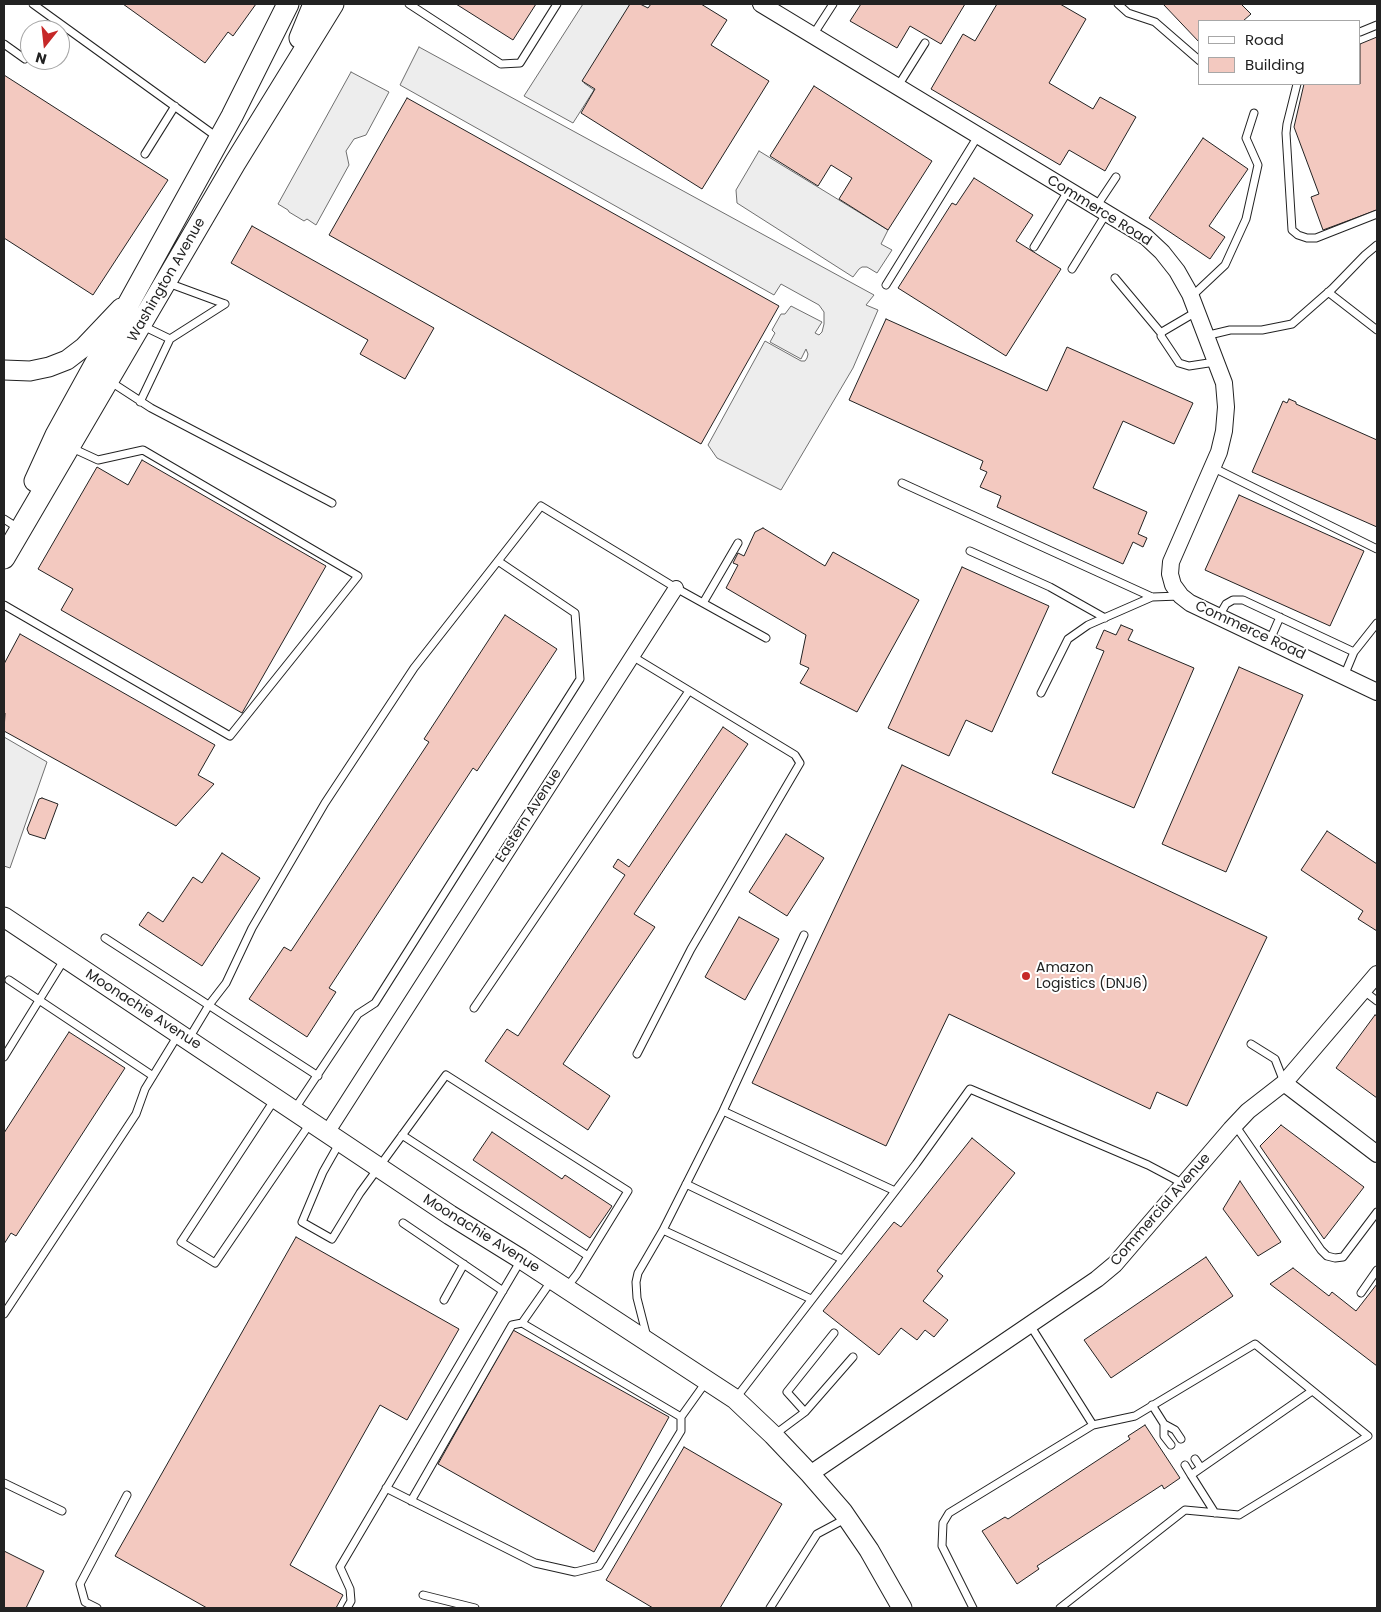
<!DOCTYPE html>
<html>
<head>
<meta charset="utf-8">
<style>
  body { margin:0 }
  #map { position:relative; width:1381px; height:1612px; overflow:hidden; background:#fff; font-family:Poppins,sans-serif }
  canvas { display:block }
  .frame { position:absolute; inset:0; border:5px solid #222; pointer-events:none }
  .legend { position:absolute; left:1198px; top:20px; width:162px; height:65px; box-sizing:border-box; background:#fff; border:1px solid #a7a7a7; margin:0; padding:6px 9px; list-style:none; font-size:15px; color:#222 }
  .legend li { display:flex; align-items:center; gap:10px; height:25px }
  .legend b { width:25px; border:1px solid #a7a7a7 }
  .north { position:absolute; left:20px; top:20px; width:50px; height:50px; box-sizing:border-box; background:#fff; border:1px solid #a7a7a7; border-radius:50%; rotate:196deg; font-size:14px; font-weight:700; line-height:20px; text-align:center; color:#222 }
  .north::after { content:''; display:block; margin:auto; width:18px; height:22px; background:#c62828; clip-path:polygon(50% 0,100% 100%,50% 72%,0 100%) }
</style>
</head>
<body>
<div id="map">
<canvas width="1381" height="1612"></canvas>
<div class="frame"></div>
<ul class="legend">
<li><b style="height:6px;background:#fff"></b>Road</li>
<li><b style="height:14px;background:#f3c9c0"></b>Building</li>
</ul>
<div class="north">N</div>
</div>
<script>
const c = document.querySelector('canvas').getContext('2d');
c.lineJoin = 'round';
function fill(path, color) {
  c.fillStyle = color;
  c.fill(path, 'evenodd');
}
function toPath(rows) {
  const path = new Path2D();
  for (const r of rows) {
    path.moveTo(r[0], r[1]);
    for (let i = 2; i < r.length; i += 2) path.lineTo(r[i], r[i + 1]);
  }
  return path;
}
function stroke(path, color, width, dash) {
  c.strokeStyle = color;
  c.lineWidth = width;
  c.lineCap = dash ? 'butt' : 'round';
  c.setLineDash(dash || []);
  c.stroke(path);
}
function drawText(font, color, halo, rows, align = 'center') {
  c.font = font + ' Poppins,sans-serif';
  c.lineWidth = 4;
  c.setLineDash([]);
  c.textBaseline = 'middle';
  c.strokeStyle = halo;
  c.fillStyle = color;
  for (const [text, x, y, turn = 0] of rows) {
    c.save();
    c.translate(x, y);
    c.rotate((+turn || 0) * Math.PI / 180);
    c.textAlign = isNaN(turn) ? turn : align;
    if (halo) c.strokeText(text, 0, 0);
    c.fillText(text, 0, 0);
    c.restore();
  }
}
const parking = toPath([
  [583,4,634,4,584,83,594,90,573,123,524,96,583,4],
  [419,47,874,295,866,305,878,310,853,368,781,490,717,458,708,445,765,341,801,361,805,361,807,358,808,354,806,349,801,359,770,342,775,333,772,330,781,314,785,314,791,306,822,322,815,333,819,335,822,332,824,324,824,312,819,305,781,284,774,295,400,85,419,47],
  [351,72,389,92,366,135,354,139,346,151,349,165,316,225,307,219,304,221,289,212,288,210,278,204,351,72],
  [759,151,888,230,881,244,892,250,877,273,867,267,862,267,859,269,853,277,737,203,736,190,759,151],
  [4,737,47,762,10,868,4,866,4,737]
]);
fill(parking, '#ededed');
stroke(parking, '#6f6f6f', 1);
const building = toPath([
  [123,4,256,4,233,36,228,32,205,63,123,4],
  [456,4,536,4,513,40,456,4],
  [630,4,640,4,648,8,651,4,701,4,727,20,711,45,769,81,702,189,581,113,595,89,582,81,630,4],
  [861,4,965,4,941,44,910,26,897,48,850,21,861,4],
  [997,4,1060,4,1086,19,1049,83,1093,109,1100,97,1136,117,1105,171,1069,150,1060,165,931,89,963,34,975,41,997,4],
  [1163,4,1241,4,1251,14,1243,21,1200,21,1200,43,1163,4],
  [1377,37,1377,210,1323,230,1311,197,1319,194,1294,127,1304,84,1360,84,1360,44,1377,37],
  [4,75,168,180,93,295,4,238,4,75],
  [814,86,932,161,888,230,839,199,852,178,831,165,818,186,770,156,814,86],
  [407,98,779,306,701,444,329,235,407,98],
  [1203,138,1248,169,1209,226,1225,237,1210,259,1149,218,1203,138],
  [974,178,1033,215,1016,241,1061,269,1006,356,898,288,952,203,956,205,974,178],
  [252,226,434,328,405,379,360,354,368,340,231,263,252,226],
  [886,319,1047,391,1067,347,1193,403,1174,444,1123,421,1093,488,1147,512,1138,534,1147,538,1143,547,1133,542,1123,564,997,507,1001,496,980,487,987,472,980,469,983,461,849,400,886,319],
  [1289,399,1296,402,1296,404,1377,440,1377,527,1252,472,1283,401,1287,403,1289,399],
  [142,460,326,566,242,713,61,610,73,589,38,569,97,467,128,485,142,460],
  [1239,495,1364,551,1330,626,1205,570,1239,495],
  [763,528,825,566,833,552,919,600,857,712,800,683,809,668,800,664,806,635,726,588,738,565,733,563,738,553,744,556,755,532,763,528],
  [962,567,1049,606,992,732,966,720,949,756,888,728,962,567],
  [505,615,557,649,477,771,473,768,329,988,336,992,307,1037,249,999,284,947,291,951,429,742,424,739,505,615],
  [1121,625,1133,630,1128,640,1194,668,1134,808,1052,773,1104,651,1096,648,1104,630,1116,635,1121,625],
  [20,634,215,745,198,775,214,784,176,826,4,731,5,713,4,713,4,664,20,634],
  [1239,667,1303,695,1226,872,1162,844,1239,667],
  [723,727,748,744,634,914,655,927,563,1064,610,1096,588,1130,485,1061,507,1029,518,1036,625,875,613,867,618,859,629,867,723,727],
  [902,765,1267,937,1187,1106,1157,1092,1150,1109,949,1014,886,1146,752,1083,902,765],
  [42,798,58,804,45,839,29,834,27,829,39,799,42,798],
  [1327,831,1377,864,1377,931,1358,919,1363,911,1301,870,1327,831],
  [786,834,824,858,787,916,749,892,786,834],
  [222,853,260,878,202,966,139,925,148,912,163,922,193,877,202,883,222,853],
  [739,917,779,939,745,1000,705,977,739,917],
  [1375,1015,1377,1016,1377,1098,1336,1068,1375,1015],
  [69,1032,125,1068,16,1236,11,1233,4,1244,4,1133,69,1032],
  [1281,1125,1364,1187,1324,1239,1260,1146,1281,1125],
  [492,1132,562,1179,565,1175,612,1206,590,1238,473,1160,492,1132],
  [972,1138,1015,1173,937,1271,943,1276,923,1301,948,1320,934,1337,925,1330,917,1340,901,1328,879,1355,823,1311,894,1222,901,1227,972,1138],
  [1240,1181,1281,1242,1258,1256,1223,1209,1240,1181],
  [296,1237,459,1329,407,1420,380,1405,290,1565,343,1595,336,1608,207,1608,115,1556,296,1237],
  [1206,1257,1233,1296,1111,1378,1084,1340,1206,1257],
  [1293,1268,1329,1296,1332,1292,1356,1311,1377,1284,1377,1366,1270,1284,1293,1268],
  [513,1330,669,1417,594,1552,438,1464,513,1330],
  [1145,1425,1180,1478,1164,1489,1162,1485,1037,1566,1039,1569,1017,1584,982,1531,1005,1517,1008,1519,1130,1439,1128,1436,1145,1425],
  [684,1447,782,1504,720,1608,653,1608,606,1580,684,1447],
  [4,1551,44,1571,26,1608,4,1608,4,1551]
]);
fill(building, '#f3c9c0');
stroke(building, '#222', 1);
const service = toPath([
  [33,4,217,137],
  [409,4,501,64,520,63,557,4],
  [1118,4,1128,13,1155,22,1200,61],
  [1360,32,1377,25],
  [813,35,833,4],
  [4,44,25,59],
  [1297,84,1287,124,1286,133,1292,230,1298,235,1307,238,1316,238,1377,214],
  [898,86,925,43],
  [145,154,175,106],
  [1096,207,1116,177],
  [1034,247,1068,191],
  [1072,269,1106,214],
  [1115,278,1161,333],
  [168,283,225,304],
  [886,285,978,136],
  [1328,292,1377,330],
  [1191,297,1225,265,1246,219,1258,165,1246,138,1254,113],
  [1196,312,1162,332,1161,336,1179,363,1189,366,1215,362],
  [1205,336,1230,330,1262,330,1292,324,1332,289,1365,255,1377,245],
  [170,339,225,304],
  [111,382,151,408,332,503],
  [140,402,170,339,143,326],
  [1212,467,1377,549],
  [902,483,1152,597,1180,596],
  [4,519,15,526],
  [970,551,1050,587,1105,618],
  [703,603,738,543],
  [4,605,230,736,358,576,143,450,98,460,72,448],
  [1219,616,1226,604,1233,600,1243,600,1354,652],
  [1270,640,1280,617],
  [632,656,795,755,800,763,691,949,637,1054],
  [1344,676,1354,652,1377,623],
  [1041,693,1068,639,1088,625,1152,597],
  [105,938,318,1076],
  [9,980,153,1076],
  [1364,991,1377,1001],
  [474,1008,689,691],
  [188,1040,209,1005,226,983,252,928,325,803,414,668,541,506,676,588,766,638],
  [1251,1044,1275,1059,1284,1082],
  [4,1057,64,960],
  [275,1099,181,1242,215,1263,311,1122],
  [294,1110,358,1014,375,1003,580,679,575,613,498,561],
  [723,1111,804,935],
  [1235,1125,1321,1250,1327,1256,1335,1258,1343,1257,1377,1212],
  [402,1135,588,1256],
  [340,1142,323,1172,302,1222,332,1239,360,1193,446,1075,628,1191,577,1274,567,1287],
  [686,1184,842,1259],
  [403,1223,503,1291],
  [1361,1293,1377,1270],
  [811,1299,663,1230,723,1111,895,1191],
  [444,1300,464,1264],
  [4,1314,136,1114,145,1089,178,1035],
  [522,1323,681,1417],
  [647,1337,637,1298,636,1282,638,1273,663,1230],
  [736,1398,916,1164,970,1089,1148,1165,1184,1184],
  [1152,1405,1164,1424],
  [805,1412,787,1392,834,1333],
  [774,1435,805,1412,853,1357],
  [1171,1445,1164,1436,1164,1424,1175,1430,1181,1439],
  [1195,1459,1201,1468],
  [1185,1465,1191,1475],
  [4,1483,62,1511],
  [386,1488,535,1563,575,1572,599,1566,681,1431,681,1417,706,1382],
  [411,1501,512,1325,522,1323,552,1280],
  [1215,1513,1191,1475,1312,1391],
  [423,1595,475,1608],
  [97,1608,85,1602,80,1584,127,1495],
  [347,1608,351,1601,350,1589,340,1567,521,1260],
  [770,1608,817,1534,847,1518],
  [973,1608,942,1546,943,1523,949,1513,1093,1425,1030,1325],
  [1060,1608,1185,1510,1239,1515,1368,1436,1255,1344,1135,1416,1093,1425]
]);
const minor = toPath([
  [327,1133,676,588]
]);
const tertiary = toPath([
  [761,4,1146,237,1162,252,1177,271,1190,294,1224,383,1226,407,1224,431,1219,452,1171,562,1170,574,1173,585,1181,596,1190,603,1377,692],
  [1284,1083,1377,1154],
  [810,1474,1097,1279,1115,1264,1231,1129,1248,1111,1284,1083,1377,974]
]);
const secondary = toPath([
  [4,370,30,371,49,367,67,360,84,347,121,308],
  [4,917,450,1215,521,1259,735,1399,773,1435,810,1474,843,1512,869,1550,902,1608]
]);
const primary = toPath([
  [300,38,314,4],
  [35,481,56,435,232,116,288,4],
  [4,558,235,163,333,4]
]);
stroke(service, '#222', 9);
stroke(minor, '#222', 16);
stroke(tertiary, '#222', 18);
stroke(secondary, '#222', 21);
stroke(primary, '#222', 23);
stroke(service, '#fff', 7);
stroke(minor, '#fff', 14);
stroke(tertiary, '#fff', 16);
stroke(secondary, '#fff', 19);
stroke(primary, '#fff', 21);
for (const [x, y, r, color] of [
  [1026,976,5,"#c62828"]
]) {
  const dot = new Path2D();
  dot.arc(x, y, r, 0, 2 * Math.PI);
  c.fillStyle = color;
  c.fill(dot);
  stroke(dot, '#fff', 2);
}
drawText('14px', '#222', '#fff', [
  ["Commerce Road",1099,211,32],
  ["Washington Avenue",167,280,-60],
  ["Commerce Road",1250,631,25],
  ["Eastern Avenue",529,816,-57],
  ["Moonachie Avenue",143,1010,33],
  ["Commercial Avenue",1161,1210,-49],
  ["Moonachie Avenue",481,1234,32]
]);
drawText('14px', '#222', '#fff', [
  ["Amazon",1036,968],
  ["Logistics (DNJ6)",1036,984]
], 'left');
</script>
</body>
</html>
